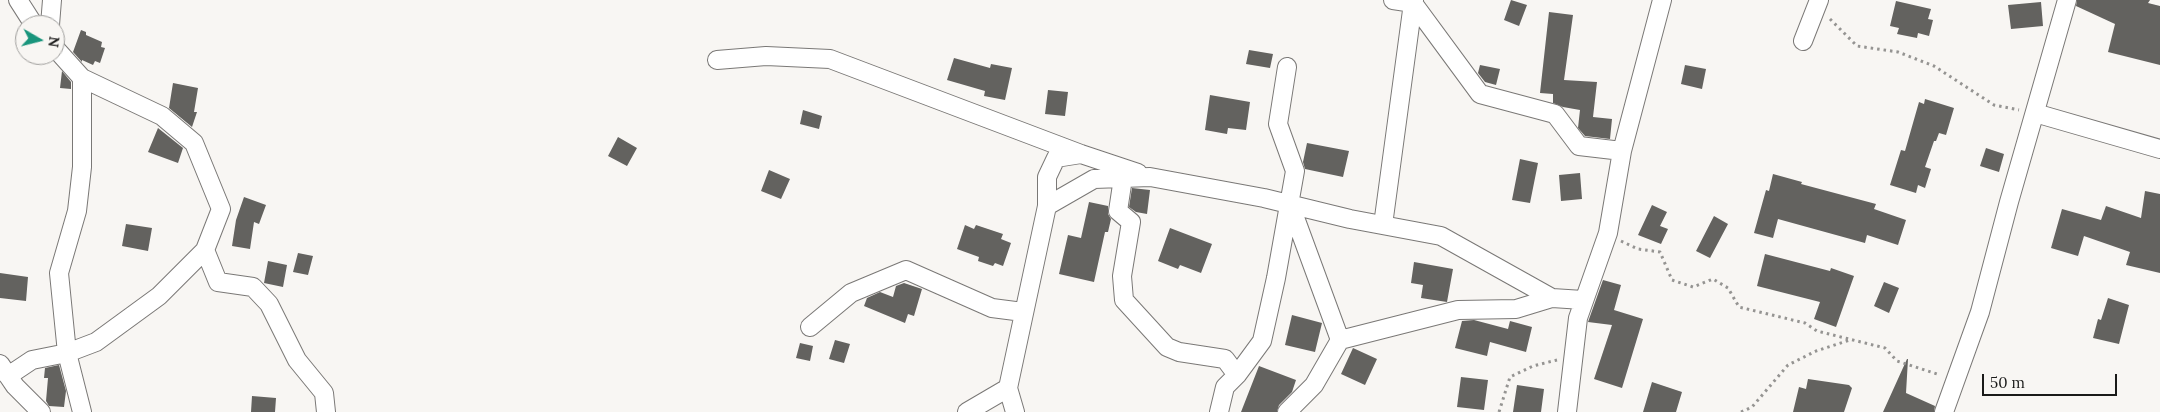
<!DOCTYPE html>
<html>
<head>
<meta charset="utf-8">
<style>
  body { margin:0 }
  #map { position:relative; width:2160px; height:412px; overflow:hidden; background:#f8f6f3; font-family:Lora,serif }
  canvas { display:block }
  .north { position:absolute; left:15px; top:15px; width:50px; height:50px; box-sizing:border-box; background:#f8f6f3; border:1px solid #9f9e9c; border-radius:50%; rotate:98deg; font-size:14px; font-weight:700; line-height:20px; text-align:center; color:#1a1a19 }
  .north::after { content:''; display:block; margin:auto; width:18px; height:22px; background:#19957c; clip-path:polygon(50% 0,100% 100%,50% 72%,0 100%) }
  .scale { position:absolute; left:1982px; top:374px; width:135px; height:22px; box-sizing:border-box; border:2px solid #1a1a19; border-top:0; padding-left:6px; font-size:15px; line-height:18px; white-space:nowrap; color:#1a1a19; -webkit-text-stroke:4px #f8f6f3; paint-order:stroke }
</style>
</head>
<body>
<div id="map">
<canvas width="2160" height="412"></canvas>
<div class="north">N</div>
<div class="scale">50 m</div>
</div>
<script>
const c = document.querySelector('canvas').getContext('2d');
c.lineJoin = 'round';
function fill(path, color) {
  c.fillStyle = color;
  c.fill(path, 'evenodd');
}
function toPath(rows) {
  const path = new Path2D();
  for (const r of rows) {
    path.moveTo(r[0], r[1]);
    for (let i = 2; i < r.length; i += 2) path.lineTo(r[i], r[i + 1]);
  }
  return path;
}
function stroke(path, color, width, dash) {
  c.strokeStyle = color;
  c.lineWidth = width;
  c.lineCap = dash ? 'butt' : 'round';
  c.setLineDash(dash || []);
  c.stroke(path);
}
fill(toPath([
  [1511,0,1527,5,1519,26,1504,20],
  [2077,0,2150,0,2148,3,2160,6,2160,65,2108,52,2115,24,2076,6],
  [1896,1,1931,9,1928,19,1933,20,1929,36,1918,33,1917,38,1897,34,1899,28,1890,26],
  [2041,2,2043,26,2011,29,2008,5],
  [1549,12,1573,15,1564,80,1597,82,1593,117,1612,119,1610,139,1585,136,1578,128,1580,110,1563,107,1553,103,1553,94,1540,93],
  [81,30,86,32,86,35,102,42,101,47,105,48,100,63,95,61,93,65,82,60,82,62,73,52],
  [1249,50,1273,54,1270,68,1246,64],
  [954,58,990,68,991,64,1012,68,1005,100,984,96,985,91,947,80],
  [1480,65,1500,69,1496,85,1485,82,1478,73],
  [1685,65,1706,69,1702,89,1681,84],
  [62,71,71,82,71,89,60,88],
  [173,83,198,88,194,112,197,112,192,127,169,108],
  [1048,90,1068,92,1065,116,1045,114],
  [1210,95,1250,102,1246,130,1228,128,1227,134,1205,130],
  [1925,99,1954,108,1946,135,1939,133,1936,141,1934,141,1925,167,1931,169,1925,188,1918,185,1916,193,1890,185,1901,150,1905,151,1919,102,1924,104],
  [803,110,822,116,819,129,800,124],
  [158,128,183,148,178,163,148,152],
  [618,137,637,148,627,166,608,156],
  [1307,143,1349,151,1343,177,1305,169,1303,162],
  [1986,148,2004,154,1999,172,1980,166],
  [1520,159,1538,163,1530,203,1512,200],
  [769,170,790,179,781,199,761,191],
  [1580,173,1582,199,1561,201,1559,175],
  [1773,174,1802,182,1801,184,1876,204,1874,209,1906,220,1898,245,1867,235,1865,243,1778,219,1773,238,1754,233,1766,190,1769,191],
  [1132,188,1150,190,1147,214,1136,212,1129,207],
  [2145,191,2160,194,2160,273,2126,265,2130,252,2084,236,2078,256,2051,248,2062,209,2101,220,2106,206,2141,218],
  [244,197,266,205,259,224,254,222,250,249,232,246,236,220],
  [1089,202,1108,206,1108,214,1111,219,1108,232,1105,232,1094,282,1059,274,1068,235,1081,238],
  [1652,205,1667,212,1660,226,1668,229,1661,244,1638,235],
  [1714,216,1728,224,1710,258,1696,251],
  [126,224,152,228,148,251,122,246],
  [965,225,974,229,976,225,1003,234,1001,239,1011,243,1003,266,995,263,993,266,978,261,979,257,957,249],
  [1170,228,1212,244,1201,273,1180,265,1178,269,1158,261],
  [298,253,313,256,308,275,293,272],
  [1765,254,1830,271,1831,268,1854,276,1836,327,1814,319,1820,302,1757,286],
  [268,261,287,265,283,287,264,283],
  [1414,262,1453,269,1447,302,1421,298,1423,285,1411,283],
  [0,273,28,277,26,301,0,298],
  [1603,280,1621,285,1614,310,1643,319,1622,388,1594,379,1612,325,1588,322],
  [1884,282,1899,288,1889,313,1874,306],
  [904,283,922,289,914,316,908,314,905,323,864,306,867,298,880,292,893,297,896,286],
  [2108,298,2129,305,2119,344,2093,338,2098,319,2101,320],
  [1292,315,1322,323,1315,352,1285,345],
  [1474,320,1508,329,1510,321,1532,327,1526,352,1490,342,1487,356,1455,348,1462,321],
  [835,340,850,344,844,363,829,359],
  [800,343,813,346,810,361,796,358],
  [1353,348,1377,359,1365,385,1341,374],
  [1907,359,1908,359,1906,393,1935,406,1934,412,1883,412],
  [59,365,66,391,64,407,49,406,46,401,48,378,44,378,45,368],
  [1259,366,1296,380,1292,392,1279,405,1277,412,1241,412],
  [1461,377,1488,380,1484,410,1457,407],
  [1808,379,1849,385,1852,388,1844,412,1793,412,1799,387,1806,389],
  [1652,382,1682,392,1676,412,1643,412],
  [1517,385,1544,389,1541,412,1513,412],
  [252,396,276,398,275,412,251,412]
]), '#63625f');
const street = toPath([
  [18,0,34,25],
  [1414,0,1413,3,1480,94,1555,114,1579,146,1622,151],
  [50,25,52,0],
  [1803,41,1819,0],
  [55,48,82,78,162,116,194,143,221,209,205,250,218,282,253,287,269,304,297,360,324,393,326,412],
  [717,60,766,56,830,59,1081,154,1138,173],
  [82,78,82,167,77,211,59,273,67,353,82,412],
  [2035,113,2160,149],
  [1123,178,1118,211,1131,222,1122,276,1124,300,1167,347,1179,352,1225,359,1237,375],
  [1047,206,1047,177,1056,158,1081,154],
  [1383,225,1413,3,1393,0],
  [810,327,851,293,906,270,992,308,1023,312],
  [1340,340,1458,310,1516,309,1552,298,1583,300],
  [0,364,15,386,41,412],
  [8,376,32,360,67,353,96,342,159,296,205,250],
  [1008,388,1015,412],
  [967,412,1008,388,1047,206,1094,179,1150,177,1264,198,1350,219,1441,236,1552,298],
  [1219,412,1225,387,1237,375,1262,341,1276,278,1295,171,1278,124,1287,67],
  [1287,412,1314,385,1340,340,1290,204],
  [1567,412,1578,318,1608,233,1622,151,1662,0],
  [1944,412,1980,312,2009,202,2067,0]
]);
stroke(street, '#7a7876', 20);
stroke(toPath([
  [1830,19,1857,46,1898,52,1934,66,1994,105,2019,110],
  [1621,241,1638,249,1660,252,1672,280,1693,287,1713,279,1728,288,1739,307,1805,323,1817,331,1885,348,1897,361,1940,375],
  [1499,412,1510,377,1533,366,1557,360],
  [1741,412,1752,407,1788,365,1816,351,1850,340]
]), '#959492', 3, [2.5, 4]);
stroke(street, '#fff', 18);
</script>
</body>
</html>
